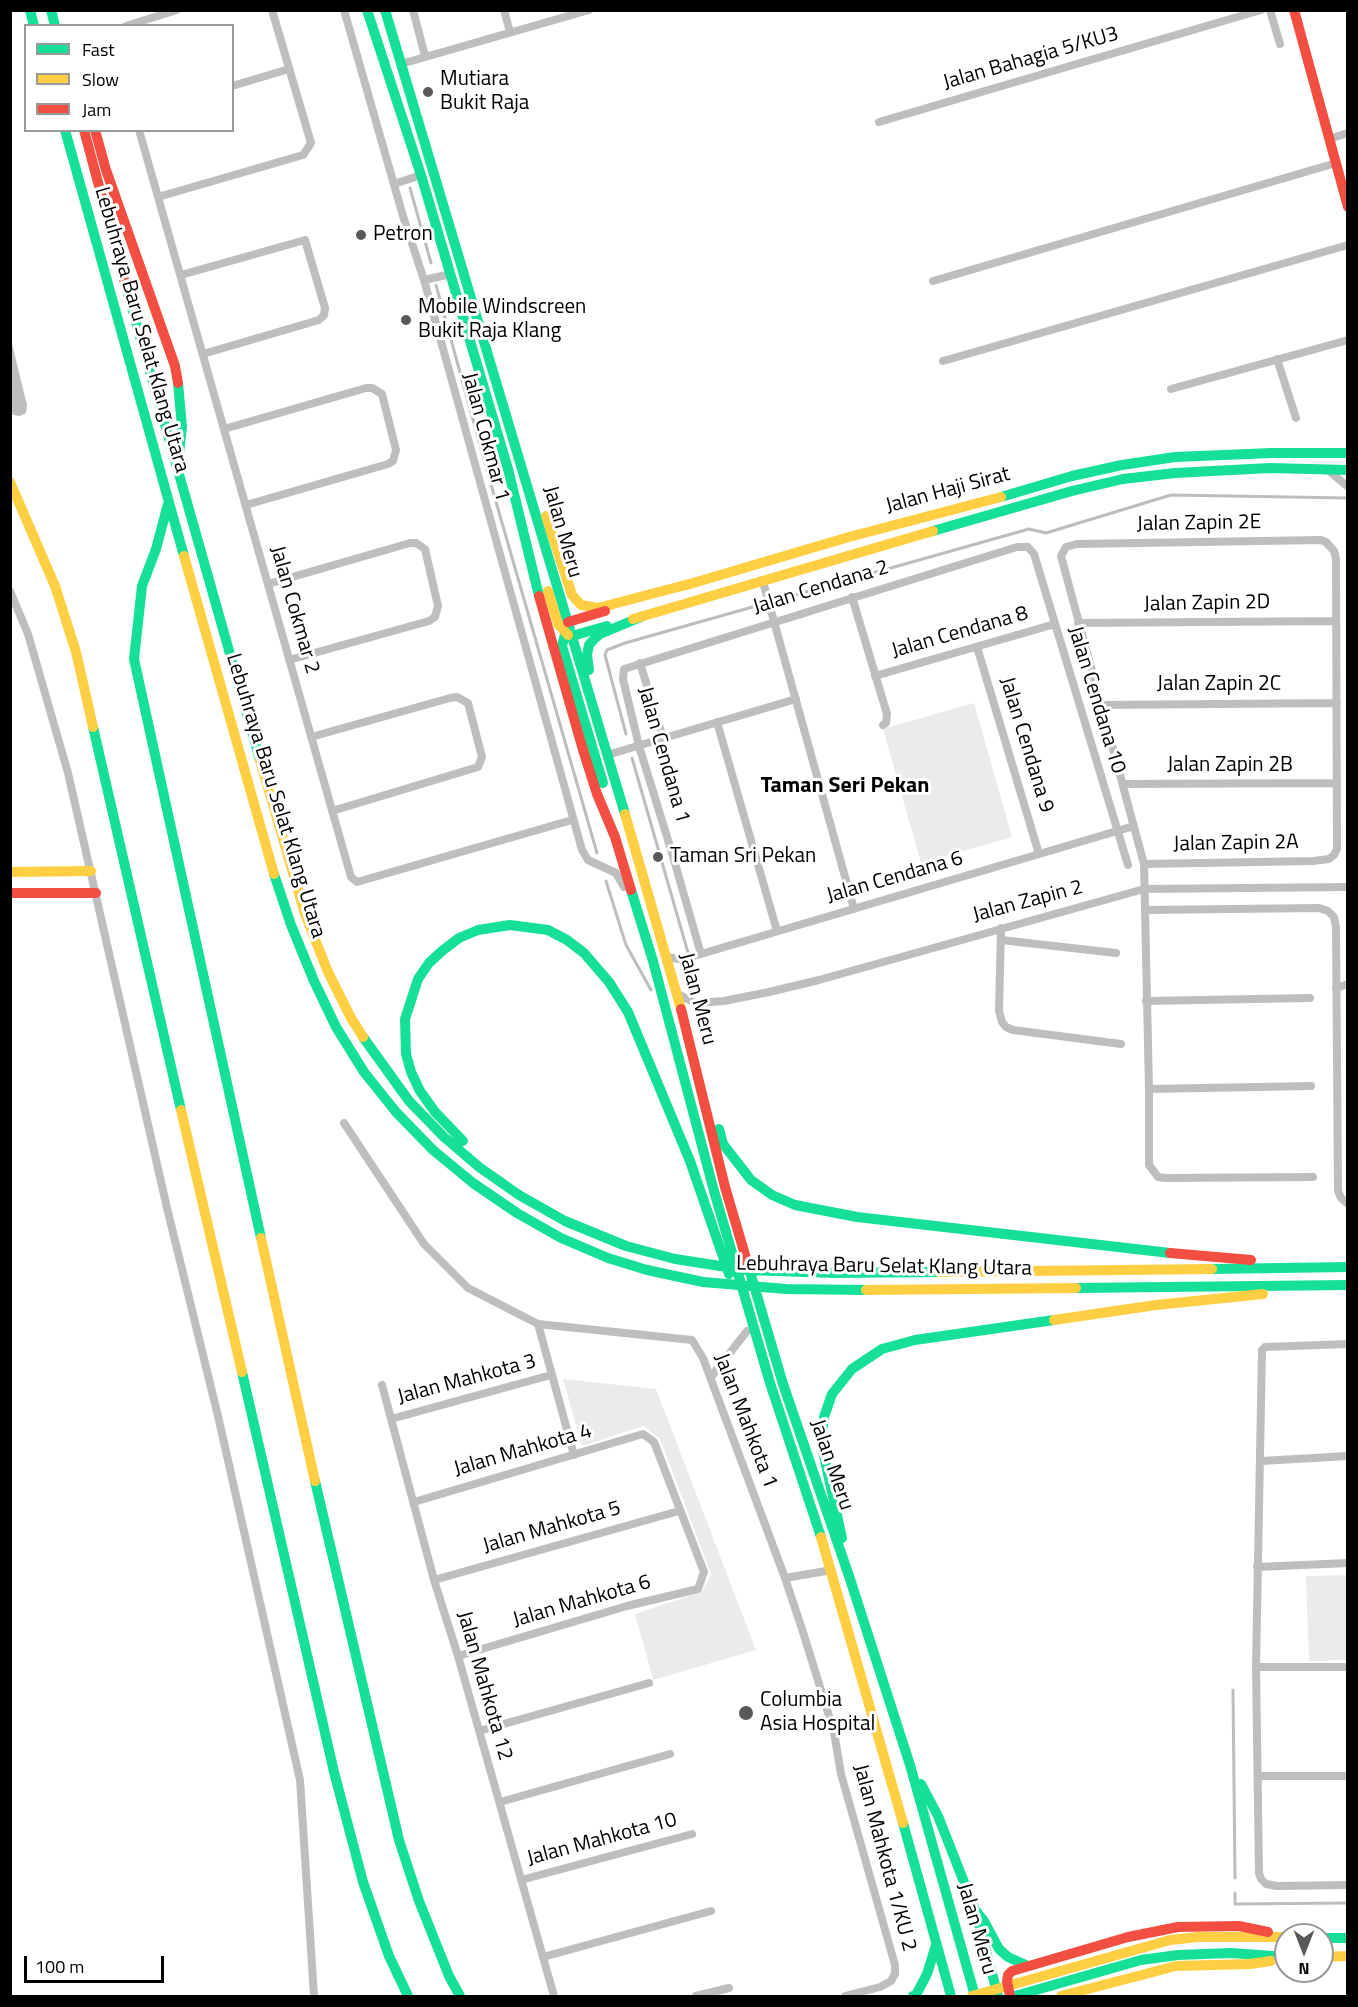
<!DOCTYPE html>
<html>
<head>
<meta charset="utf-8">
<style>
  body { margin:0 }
  #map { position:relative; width:1358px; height:2007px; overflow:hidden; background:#fff; font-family:"Titillium Web",sans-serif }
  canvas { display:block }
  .frame { position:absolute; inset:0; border:12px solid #000; pointer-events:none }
  .legend { position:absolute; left:24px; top:24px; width:210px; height:108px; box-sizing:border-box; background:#fff; border:2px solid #999; margin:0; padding:8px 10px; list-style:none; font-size:18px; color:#000 }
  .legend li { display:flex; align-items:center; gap:12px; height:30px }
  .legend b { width:30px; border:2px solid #999 }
  .north { position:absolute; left:1274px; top:1923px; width:60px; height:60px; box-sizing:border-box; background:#fff; border:2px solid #999; border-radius:50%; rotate:180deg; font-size:16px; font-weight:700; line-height:24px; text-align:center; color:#000 }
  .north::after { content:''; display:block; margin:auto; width:21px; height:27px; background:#595959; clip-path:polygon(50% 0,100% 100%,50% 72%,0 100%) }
  .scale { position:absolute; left:24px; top:1956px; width:140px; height:27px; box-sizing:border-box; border:3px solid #000; border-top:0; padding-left:8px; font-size:18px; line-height:21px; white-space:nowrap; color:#000; -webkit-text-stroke:4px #fff; paint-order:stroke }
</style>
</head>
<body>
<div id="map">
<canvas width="1358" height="2007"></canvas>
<div class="frame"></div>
<ul class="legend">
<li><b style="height:8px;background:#16e098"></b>Fast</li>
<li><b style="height:8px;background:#ffcf43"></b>Slow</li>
<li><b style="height:8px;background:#f24e42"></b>Jam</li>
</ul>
<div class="north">N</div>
<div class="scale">100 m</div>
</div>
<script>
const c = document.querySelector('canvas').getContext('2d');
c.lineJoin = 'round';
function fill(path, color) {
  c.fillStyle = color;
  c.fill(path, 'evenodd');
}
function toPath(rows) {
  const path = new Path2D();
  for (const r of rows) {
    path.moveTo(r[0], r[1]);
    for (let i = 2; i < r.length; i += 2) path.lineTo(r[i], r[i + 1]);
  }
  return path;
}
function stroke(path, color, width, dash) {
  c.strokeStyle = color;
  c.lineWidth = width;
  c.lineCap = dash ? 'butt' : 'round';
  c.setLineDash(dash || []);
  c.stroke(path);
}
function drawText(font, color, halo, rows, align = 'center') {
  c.font = font + ' "Titillium Web",sans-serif';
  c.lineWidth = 6;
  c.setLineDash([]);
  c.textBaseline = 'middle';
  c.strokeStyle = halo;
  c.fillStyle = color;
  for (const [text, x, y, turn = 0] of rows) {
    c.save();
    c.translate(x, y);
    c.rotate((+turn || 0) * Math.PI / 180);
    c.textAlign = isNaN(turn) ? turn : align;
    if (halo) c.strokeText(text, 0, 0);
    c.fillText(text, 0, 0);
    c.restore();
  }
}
fill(toPath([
  [974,703,1012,837,921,863,883,729],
  [563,1379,656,1389,756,1650,660,1678,653,1679,635,1614,702,1592,711,1574,660,1439,643,1426,582,1446],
  [1347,1575,1347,1660,1309,1661,1306,1576]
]), '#ebebeb');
fill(toPath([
  [11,340,27,405,26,413,20,416,13,415,11,409]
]), '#bdbdbd');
stroke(toPath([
  [410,188,431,263],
  [436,285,488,474,597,853],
  [626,734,605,655,607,650,625,643,1029,529,1046,533,1171,495,1348,498],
  [632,758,695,977],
  [606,881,626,945,651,990],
  [1233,1690,1235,1878],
  [1235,1893,1235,1904,1348,1903]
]), '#bdbdbd', 3);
stroke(toPath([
  [344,10,403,216,424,280,582,850,588,860,616,873,624,887],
  [413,10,425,56],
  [504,10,510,32],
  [1270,10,1280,44],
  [126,26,177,10],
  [401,64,589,10],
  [232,86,289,69],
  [879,122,1261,10],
  [139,130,351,877,357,882,572,820],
  [1329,139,1348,133],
  [394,184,421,175],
  [158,197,303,155,311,143,272,10],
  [181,275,305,240,325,308,324,315,319,320,203,354],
  [424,280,451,274],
  [933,281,1336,163],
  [1277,359,1296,418],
  [943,361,1348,245],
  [1171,389,1348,340],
  [224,429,366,388,372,388,382,394,396,450,393,461,388,464,246,505],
  [1328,470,1348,487],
  [763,582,854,909],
  [268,584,410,543,416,543,425,549,438,606,435,617,429,621,289,660],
  [10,591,28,634,68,773,167,1208,218,1416,300,1780,314,1996],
  [852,597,887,714,886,723,883,725],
  [1078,623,1336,621],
  [977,647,1039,854],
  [640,663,663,738],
  [875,676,1055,624],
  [1101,705,1337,703],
  [717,722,777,931],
  [311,737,450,698,457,697,468,703,482,757,478,767,332,811],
  [607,755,796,699],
  [1123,784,1337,783],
  [1144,864,1313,861,1329,859,1334,855,1337,849,1336,558,1334,551,1326,542,1321,540,1077,544,1066,547,1061,556,1144,864,1149,1089,1149,1165,1158,1177,1165,1178,1313,1177],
  [1145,910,1319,908,1328,911,1334,917,1336,927,1338,1191,1341,1198,1348,1204],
  [1001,928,999,1011,1002,1022,1006,1027,1013,1030,1121,1044],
  [1001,940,1116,953],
  [701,954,672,853,639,746,623,679,624,669,1017,547,1028,547,1034,554,1128,865],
  [666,957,679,959,701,954,1134,826],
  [1336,988,1348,984],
  [678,994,695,1003,724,1001,769,992,819,980,1144,889,1348,887],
  [1146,1001,1310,998],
  [1149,1089,1311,1086],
  [344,1123,424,1244,468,1288,538,1324,692,1340,703,1358,785,1578,802,1629,834,1732,841,1774,895,1965,895,1974,891,1981,880,1987,845,1996],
  [538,1324,574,1455],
  [1348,1344,1265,1347,1262,1350,1256,1667,1259,1873,1261,1879,1266,1884,1277,1886,1348,1885],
  [711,1377,747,1331],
  [382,1385,434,1580,458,1656,554,1996],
  [391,1419,551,1375],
  [1261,1461,1348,1456],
  [414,1502,643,1434,654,1442,704,1572,698,1589,627,1606,458,1656],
  [1257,1567,1348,1563],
  [785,1578,832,1570],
  [434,1580,679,1511],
  [1256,1667,1348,1667],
  [479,1731,649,1683],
  [1258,1776,1348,1776],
  [500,1802,670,1754],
  [521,1880,692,1834],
  [543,1957,711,1911],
  [696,1996,729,1988]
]), '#bebebe', 8);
stroke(toPath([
  [30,10,34,26],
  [51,10,55,26],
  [367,10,421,175,508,469,539,596],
  [385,10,625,814],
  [65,130,184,556],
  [126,287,260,760],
  [178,383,182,427,178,462],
  [1001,497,1072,476,1122,465,1175,457,1272,453,1348,453],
  [168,504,156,549,142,586,134,659,261,1238],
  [933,531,1072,491,1123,479,1175,473,1270,468,1348,470],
  [568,622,562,646,603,783],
  [572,636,607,626],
  [589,670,587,655,589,645,595,638,600,634,641,617],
  [93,727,181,1110],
  [274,874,291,925,314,981,336,1027,364,1072,396,1112,433,1150,473,1183,517,1213,561,1238,608,1258,647,1270,703,1282,786,1289,866,1290],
  [631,890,653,961,714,1191,770,1383,821,1537],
  [363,1037,409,1101,444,1137,479,1167,519,1195,565,1221,626,1246,675,1259,746,1270,835,1273,939,1272],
  [719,1129,723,1144,751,1180,772,1195,795,1205,857,1217,1170,1253],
  [463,1141,435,1112,420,1091,411,1072,406,1054,405,1019,418,979,429,963,442,951,459,938,478,930,510,925,548,930,567,940,584,953,609,982,628,1012,690,1161,729,1274],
  [748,1265,783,1384,849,1576,910,1765,975,1996],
  [1212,1269,1348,1267],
  [1076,1288,1348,1285],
  [242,1372,334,1772,363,1882,389,1956,408,1996],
  [315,1481,399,1840,419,1901,449,1976,460,1996],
  [842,1538,821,1442,824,1417,832,1394,852,1369,882,1349,915,1340,1054,1320],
  [921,1784,938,1816,975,1910,984,1921,999,1949,1008,1957,1028,1966],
  [903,1823,951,1996],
  [978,1921,998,1996],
  [1322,1938,1348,1938],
  [913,1996,916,1995,927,1974,936,1945],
  [1015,1996,1141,1960,1178,1955,1231,1953,1286,1957]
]), '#16e098', 10);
stroke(toPath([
  [10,482,55,586,76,652,93,727],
  [546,516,572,595,581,605,598,608,689,584],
  [184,556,274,874],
  [683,586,849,537,1001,497],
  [548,591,558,624,568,635],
  [633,619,933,531],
  [260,760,305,914,328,972,351,1018,363,1037],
  [625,814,681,1009],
  [10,872,91,871],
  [181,1110,242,1372],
  [261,1238,315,1481],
  [939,1272,1212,1269],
  [866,1290,1076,1288],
  [1054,1320,1156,1305,1263,1294],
  [821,1537,903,1823],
  [1322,1957,1348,1956],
  [972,1996,1170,1940,1199,1937,1286,1937],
  [1061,1996,1176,1966,1250,1964,1271,1961]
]), '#ffcf43', 10);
stroke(toPath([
  [1294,10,1348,207],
  [84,130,126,287],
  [95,130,106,170,175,366,178,383],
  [539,596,583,750,597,794,615,837,631,890],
  [568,622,605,611],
  [10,893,96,893],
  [681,1009,725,1187,748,1265],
  [1170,1253,1251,1260],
  [1010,1996,1007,1981,1008,1975,1012,1971,1128,1937,1178,1927,1239,1926,1268,1932]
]), '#f24e42', 10);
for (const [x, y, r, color] of [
  [428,92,6,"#595959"],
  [361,235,6,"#595959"],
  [406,320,6,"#595959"],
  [658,857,6,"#595959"],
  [746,1713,8,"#595959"]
]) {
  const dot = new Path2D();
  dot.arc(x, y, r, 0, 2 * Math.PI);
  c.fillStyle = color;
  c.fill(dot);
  stroke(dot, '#fff', 2);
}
drawText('21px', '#000', '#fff', [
  ["Jalan Bahagia 5/KU3",1031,59,-16],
  ["Lebuhraya Baru Selat Klang Utara",141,330,74],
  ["Jalan Cokmar 1",485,437,75],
  ["Jalan Haji Sirat",948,491,-15],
  ["Jalan Zapin 2E",1199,524,-1],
  ["Jalan Meru",562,532,74],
  ["Jalan Cendana 2",821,588,-17],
  ["Jalan Zapin 2D",1207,604,-1],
  ["Jalan Cokmar 2",294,610,74],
  ["Jalan Cendana 8",960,633,-16],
  ["Jalan Zapin 2C",1219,685],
  ["Jalan Cendana 10",1096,700,73],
  ["Jalan Cendana 9",1026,745,73],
  ["Jalan Cendana 1",663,755,74],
  ["Jalan Zapin 2B",1230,766],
  ["Lebuhraya Baru Selat Klang Utara",275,796,73],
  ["Jalan Zapin 2A",1236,844,-1],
  ["Jalan Cendana 6",895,878,-16],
  ["Jalan Zapin 2",1028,902,-15],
  ["Jalan Meru",697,999,75],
  ["Lebuhraya Baru Selat Klang Utara",884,1267,1],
  ["Jalan Mahkota 3",467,1380,-15],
  ["Jalan Mahkota 1",745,1421,69],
  ["Jalan Mahkota 4",523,1451,-16],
  ["Jalan Meru",831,1465,71],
  ["Jalan Mahkota 5",552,1528,-16],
  ["Jalan Mahkota 6",582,1602,-16],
  ["Jalan Mahkota 12",484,1686,74],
  ["Jalan Mahkota 10",602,1840,-15],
  ["Jalan Mahkota 1/KU 2",884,1858,75],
  ["Jalan Meru",976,1929,74]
]);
drawText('21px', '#000', '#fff', [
  ["Mutiara",440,80],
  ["Bukit Raja",440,104],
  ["Petron",373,235],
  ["Mobile Windscreen",418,308],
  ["Bukit Raja Klang",418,332],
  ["Taman Sri Pekan",670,857],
  ["Columbia",760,1701],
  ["Asia Hospital",760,1725]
], 'left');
drawText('bold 22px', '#000', '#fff', [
  ["Taman Seri Pekan",845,787]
]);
</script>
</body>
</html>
